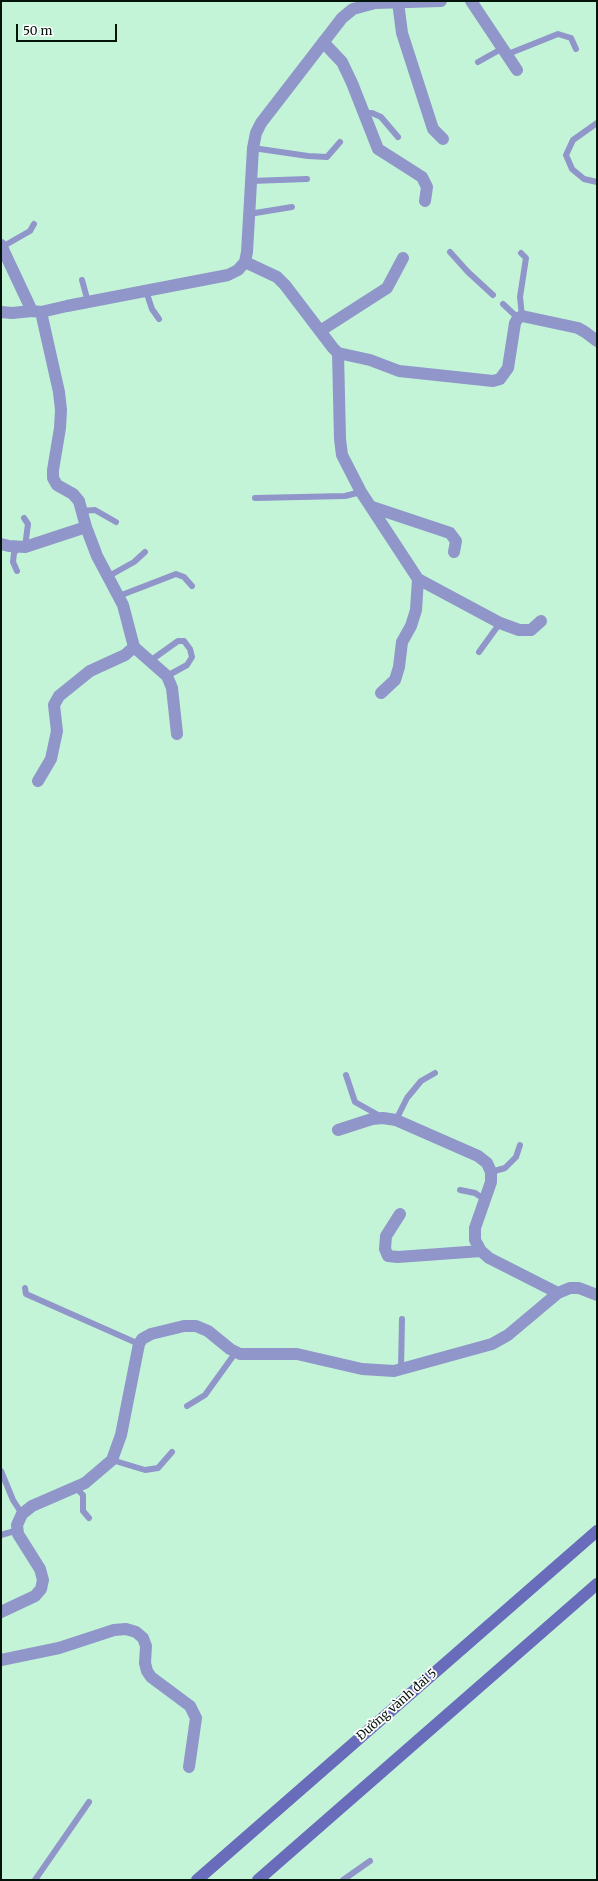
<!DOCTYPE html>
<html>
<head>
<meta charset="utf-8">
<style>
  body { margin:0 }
  #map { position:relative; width:598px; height:1881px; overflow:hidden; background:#c3f4d7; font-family:Merriweather,serif }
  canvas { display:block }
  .frame { position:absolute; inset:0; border:2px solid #03150b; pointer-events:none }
  .scale { position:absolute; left:16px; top:24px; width:101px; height:18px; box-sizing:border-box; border:2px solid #03150b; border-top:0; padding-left:5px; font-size:12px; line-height:14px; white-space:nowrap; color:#03150b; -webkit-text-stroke:3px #fff; paint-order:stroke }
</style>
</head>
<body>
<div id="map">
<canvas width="598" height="1881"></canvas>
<div class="frame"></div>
<div class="scale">50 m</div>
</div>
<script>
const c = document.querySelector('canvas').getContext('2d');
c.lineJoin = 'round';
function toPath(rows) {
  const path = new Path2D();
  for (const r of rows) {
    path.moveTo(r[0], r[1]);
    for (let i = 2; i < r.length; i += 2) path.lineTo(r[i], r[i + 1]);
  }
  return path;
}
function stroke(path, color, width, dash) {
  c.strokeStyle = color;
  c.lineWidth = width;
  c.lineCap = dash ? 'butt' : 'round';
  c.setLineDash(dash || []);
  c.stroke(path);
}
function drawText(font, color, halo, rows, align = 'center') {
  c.font = font + ' Merriweather,serif';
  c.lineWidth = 3.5;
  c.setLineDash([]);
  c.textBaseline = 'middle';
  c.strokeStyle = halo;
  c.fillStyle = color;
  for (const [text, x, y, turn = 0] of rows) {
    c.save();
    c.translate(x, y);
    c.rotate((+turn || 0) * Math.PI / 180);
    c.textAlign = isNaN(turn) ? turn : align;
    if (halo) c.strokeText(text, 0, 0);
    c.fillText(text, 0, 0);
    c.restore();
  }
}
stroke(toPath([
  [508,54,558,34,571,38,576,49],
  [478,62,503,48],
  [363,113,372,113,381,117,398,137],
  [597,123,573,140,566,155,572,169,584,179,597,182],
  [253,148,308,156,327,157,340,142],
  [251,181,307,179],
  [249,214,292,207],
  [2,247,30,231,34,224],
  [450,252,468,272,493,295],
  [521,253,526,258,520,297,522,316],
  [82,280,88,302],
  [146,291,152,309,159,319],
  [503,304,518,318],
  [255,498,345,496,361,492],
  [81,511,95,510,116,522],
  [24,518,28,524,25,547],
  [17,571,13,562,14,553,19,547],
  [109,576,134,562,145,552],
  [119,596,176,574,184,577,192,586],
  [479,652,500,623],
  [150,661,178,641,184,641,190,649,192,657,187,665,167,676],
  [346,1075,355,1102,380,1116],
  [396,1120,407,1098,421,1081,435,1073],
  [491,1172,505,1168,516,1157,520,1145],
  [460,1190,475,1193,484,1199],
  [25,1288,26,1294,139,1344],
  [401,1369,402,1319],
  [187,1406,205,1395,236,1352],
  [112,1460,145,1470,158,1468,172,1452],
  [1,1471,13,1500,22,1514],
  [76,1488,83,1495,83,1511,89,1518],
  [1,1535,18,1530],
  [35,1880,89,1802],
  [343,1880,370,1861]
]), '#9095ca', 6);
stroke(toPath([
  [471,1,517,70],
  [398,2,402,33,433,129,443,139],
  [323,42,342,62,352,83,378,149,422,177,427,187,425,201],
  [1,245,32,311],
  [245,262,277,277,285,285,333,348,338,353,370,360,399,371,493,381,500,379,508,368,515,323,518,318,522,316,578,328,585,332,597,341],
  [1,312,12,313,32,311,41,312,67,306,228,275,238,270,245,262,247,252,253,148,256,133,261,123,342,18,353,9,375,3,441,1],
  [41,312,59,392,61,410,60,428,53,470,53,478,57,485,73,494,79,501,86,527,97,556,123,605,134,647,167,676,172,688,177,734],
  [320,331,387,288,403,258],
  [338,353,340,439,342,455,361,492,418,579,416,610,411,626,402,642,399,667,395,680,381,693],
  [372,507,450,533,456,541,454,552],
  [1,544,9,546,25,547,86,527],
  [418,579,500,623,519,630,531,630,541,621],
  [38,781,51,759,57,731,54,705,59,696,90,671,125,655,134,647],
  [338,1130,372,1119,383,1118,396,1120,478,1156,487,1163,491,1172,491,1182,475,1228,475,1240,481,1251,489,1258,558,1293],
  [400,1214,386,1236,385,1249,388,1256,398,1257,481,1251],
  [1,1612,35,1596,41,1589,43,1580,40,1569,18,1534,17,1525,22,1514,32,1506,85,1483,112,1460,121,1435,139,1344,142,1339,151,1334,184,1326,196,1326,208,1331,230,1349,240,1354,297,1354,362,1369,394,1371,492,1344,508,1335,558,1293,570,1288,579,1288,597,1295],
  [1,1660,59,1648,114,1630,126,1629,136,1632,143,1638,146,1646,145,1663,147,1671,151,1677,190,1706,196,1718,189,1767]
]), '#9095ca', 12);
stroke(toPath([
  [197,1880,597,1531],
  [258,1880,597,1584]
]), '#686cba', 12);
drawText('12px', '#03150b', '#fff', [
  ["Đường vành đai 5",397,1705,-41]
]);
</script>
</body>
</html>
